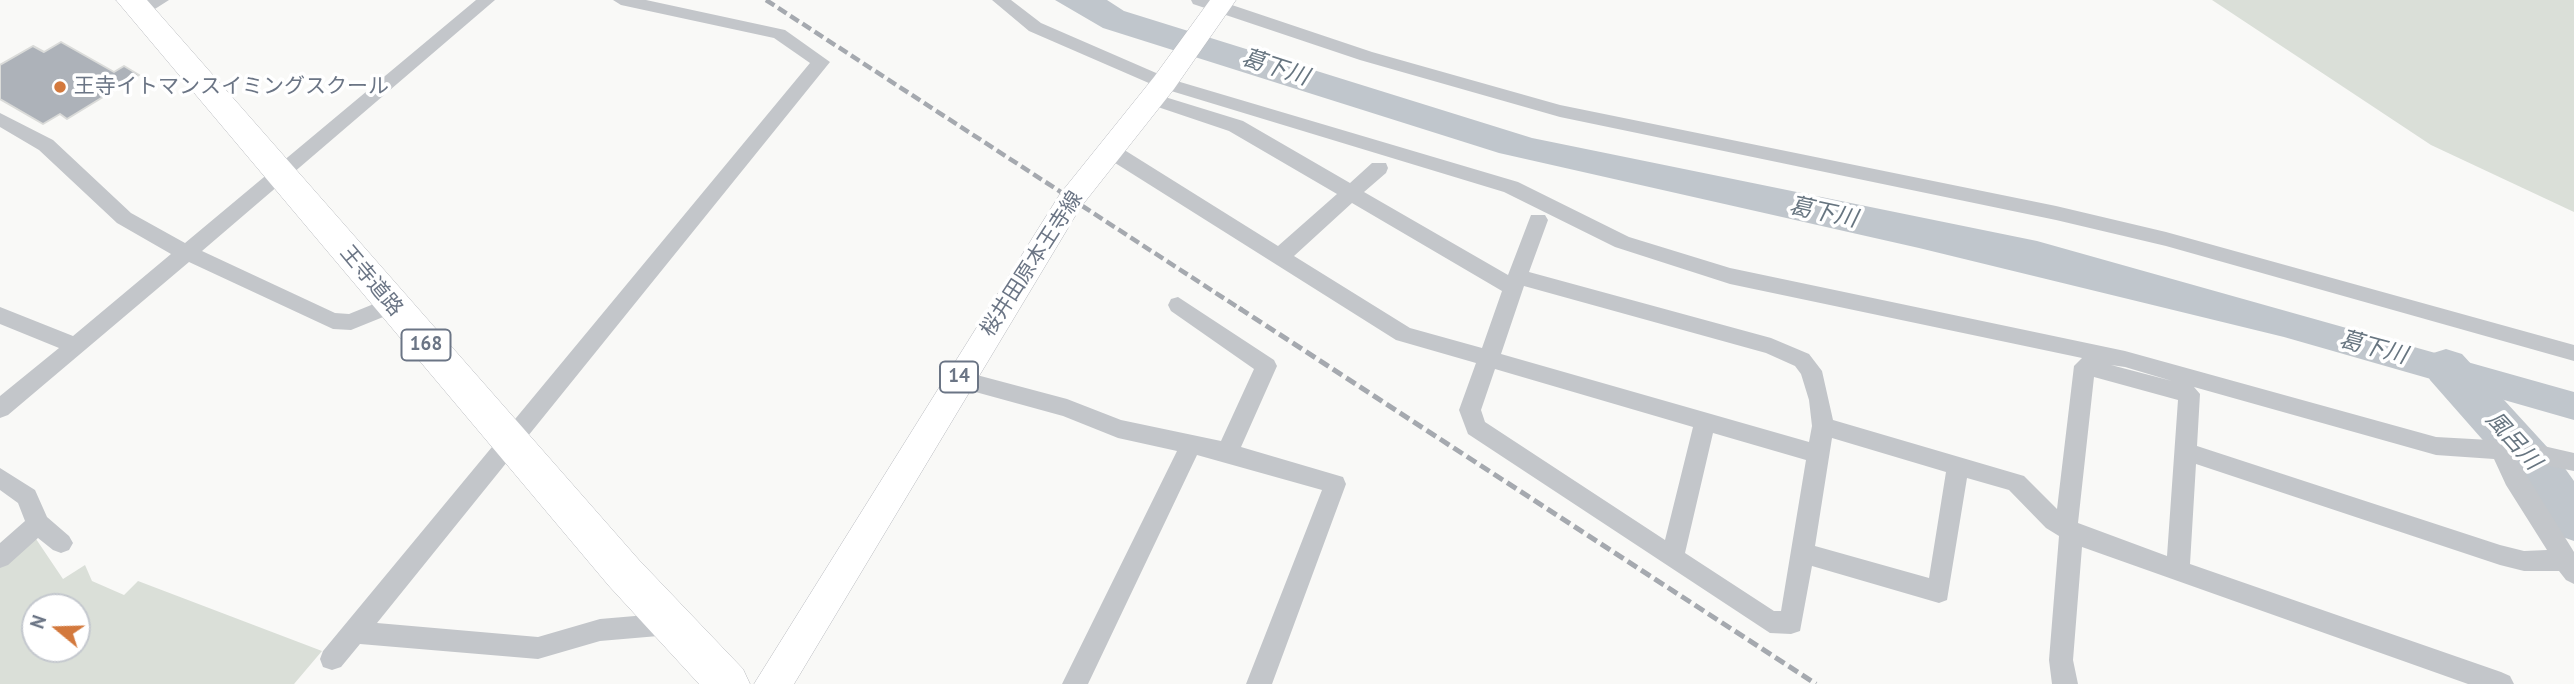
<!DOCTYPE html>
<html>
<head>
<meta charset="utf-8">
<style>
  body { margin:0 }
  #map { position:relative; width:2574px; height:684px; overflow:hidden; background:#f9f9f7; font-family:"PT Sans",sans-serif }
  canvas { display:block }
  .north { position:absolute; left:21px; top:593px; width:70px; height:70px; box-sizing:border-box; background:#fff; border:2px solid #c4c8ce; border-radius:50%; rotate:289deg; font-size:19px; font-weight:700; line-height:28px; text-align:center; color:#6b7585 }
  .north::after { content:''; display:block; margin:auto; width:24px; height:32px; background:#d3793d; clip-path:polygon(50% 0,100% 100%,50% 72%,0 100%) }
</style>
</head>
<body>
<div id="map">
<canvas width="2574" height="684"></canvas>
<div class="north">N</div>
</div>
<script>
const c = document.querySelector('canvas').getContext('2d');
c.lineJoin = 'round';
function fill(path, color) {
  c.fillStyle = color;
  c.fill(path, 'evenodd');
}
function toPath(rows) {
  const path = new Path2D();
  for (const r of rows) {
    path.moveTo(r[0], r[1]);
    for (let i = 2; i < r.length; i += 2) path.lineTo(r[i], r[i + 1]);
  }
  return path;
}
function stroke(path, color, width, dash) {
  c.strokeStyle = color;
  c.lineWidth = width;
  c.lineCap = dash ? 'butt' : 'round';
  c.setLineDash(dash || []);
  c.stroke(path);
}
function drawText(font, color, halo, rows, align = 'center') {
  c.font = font + ' "PT Sans","Noto Sans JP",sans-serif';
  c.lineWidth = 7;
  c.setLineDash([]);
  c.textBaseline = 'middle';
  c.strokeStyle = halo;
  c.fillStyle = color;
  for (const [text, x, y, turn = 0] of rows) {
    c.save();
    c.translate(x, y);
    c.rotate((+turn || 0) * Math.PI / 180);
    c.textAlign = isNaN(turn) ? turn : align;
    if (halo) c.strokeText(text, 0, 0);
    c.fillText(text, 0, 0);
    c.restore();
  }
}
fill(toPath([
  [2212,0,2574,0,2574,212,2431,145],
  [34,536,63,579,85,565,92,581,124,595,138,581,322,651,294,684,0,684,0,567],
  [35,607,77,607,77,649,35,649]
]), '#dadfd8');
fill(toPath([
  [1055,0,1107,0,1124,11,1532,138,2037,241,2574,392,2574,420,2284,337,1919,248,1499,153,1103,28]
]), '#c0c6cc');
fill(toPath([
  [2446,349,2462,354,2559,460,2574,481,2574,541,2557,535,2525,488,2430,380,2424,367,2430,354,2446,349]
]), '#c0c6cc');
const building = toPath([
  [61,42,114,72,124,66,139,75,67,119,60,114,43,124,0,99,0,65,33,46,44,52,61,42]
]);
fill(building, '#adb2b9');
stroke(building, '#dadbd9', 2);
const primary = toPath([
  [1210,0,1236,0,1174,89,1080,208,794,684,754,684,1060,194,1154,77,1210,0]
]);
const highway = toPath([
  [116,0,147,0,639,560,743,669,750,684,699,684,609,586,116,0]
]);
stroke(primary, '#b7b9be', 1);
stroke(highway, '#b8babe', 1);
fill(toPath([
  [147,0,169,0,147,14,135,14,132,10,135,6,147,0],
  [476,0,495,0,202,251,335,313,349,314,391,297,398,299,401,305,398,311,351,330,333,329,189,262,8,415,0,418,0,396,59,348,0,324,0,307,73,336,171,254,117,223,39,150,0,127,0,113,53,140,131,213,185,243,476,0],
  [613,0,646,0,785,30,830,62,377,623,538,637,600,619,670,613,679,616,682,624,679,632,670,635,600,641,538,659,360,644,341,667,332,670,323,667,320,659,323,651,810,63,774,38,621,5,613,0],
  [992,0,1011,0,1041,23,1170,79,1518,182,1629,237,1730,268,2125,351,2436,437,2526,442,2574,453,2574,471,2517,460,2574,552,2574,584,2566,580,2559,571,2524,571,2500,565,2196,464,2190,564,2501,672,2510,676,2514,684,2468,684,2082,547,2073,660,2078,684,2052,684,2049,660,2059,536,2046,528,2009,490,1967,478,1947,600,1939,603,1812,566,1800,631,1791,634,1770,633,1468,434,1459,410,1476,363,1396,340,1104,156,1102,151,1104,146,1118,146,1278,246,1337,194,1229,131,1146,103,1143,99,1146,95,1152,93,1243,121,1350,183,1372,163,1386,163,1388,168,1386,173,1364,192,1508,275,1531,215,1545,215,1548,220,1529,272,1771,338,1809,354,1822,371,1833,420,2024,476,2057,509,2074,366,2082,358,1730,284,1615,247,1504,192,1158,87,1029,31,992,0],
  [1352,203,1502,291,1482,348,1410,328,1294,256,1352,203],
  [1524,286,1766,353,1795,366,1801,374,1809,400,1812,426,1809,442,1501,354,1524,286],
  [2111,365,2125,367,2172,381,2111,365],
  [1495,369,1693,427,1665,540,1485,422,1481,410,1495,369],
  [2094,377,2178,400,2167,556,2078,523,2094,377],
  [2194,387,2436,455,2494,459,2506,485,2547,550,2524,551,2500,545,2197,446,2200,394,2194,387],
  [1713,433,1806,460,1781,611,1774,611,1685,553,1713,433],
  [1832,438,1946,472,1929,578,1815,546,1832,438],
  [1191,0,1217,0,1372,52,1560,105,2056,206,2166,232,2574,345,2574,361,2166,246,2056,220,1560,117,1360,60,1193,4,1191,0],
  [1178,297,1274,360,1277,366,1241,447,1343,477,1346,484,1272,684,1246,684,1322,490,1197,455,1088,684,1062,684,1177,451,1118,438,1063,416,950,385,947,379,950,373,958,370,1067,399,1121,420,1221,441,1254,369,1171,311,1168,305,1171,299,1178,297],
  [0,468,35,490,47,517,69,536,73,543,69,550,61,553,53,550,38,538,8,565,0,568,0,543,25,521,18,503,0,490,0,468]
]), '#c3c6ca');
fill(primary, '#fff');
fill(highway, '#fff');
stroke(toPath([
  [766,0,1242,310]
]), '#a5a9af', 4.5, [10, 4.5]);
stroke(toPath([
  [1239,308,1816,684]
]), '#a5a9af', 5, [11, 5]);
for (const [x, y, r, color] of [
  [60,87,7,"#d3793d"]
]) {
  const dot = new Path2D();
  dot.arc(x, y, r, 0, 2 * Math.PI);
  c.fillStyle = color;
  c.fill(dot);
  stroke(dot, '#fff', 2.5);
}
for (const [x, y, w] of [
  [426,345,49],
  [959,377,38]
]) {
  const box = new Path2D();
  box.roundRect(x - w / 2, y - 15.5, w, 31, 5);
  c.fillStyle = '#fff';
  c.fill(box);
  stroke(box, '#6b7585', 2);
}
drawText('bold 19px', '#6b7585', null, [
  ["168",426,345],
  ["14",959,377]
]);
drawText('21px', '#6b7585', '#fff', [
  ["王寺イトマンスイミングスクール",74,87]
], 'left');
drawText('21px', '#6b7585', '#fff', [
  ["桜井田原本王寺線",1032,264,-57],
  ["王寺道路",371,281,50]
]);
drawText('italic 23px', '#677580', '#fff', [
  ["葛下川",1275,68,18],
  ["葛下川",1823,213,12],
  ["葛下川",2373,348,15],
  ["風呂川",2513,441,48]
]);
</script>
</body>
</html>
